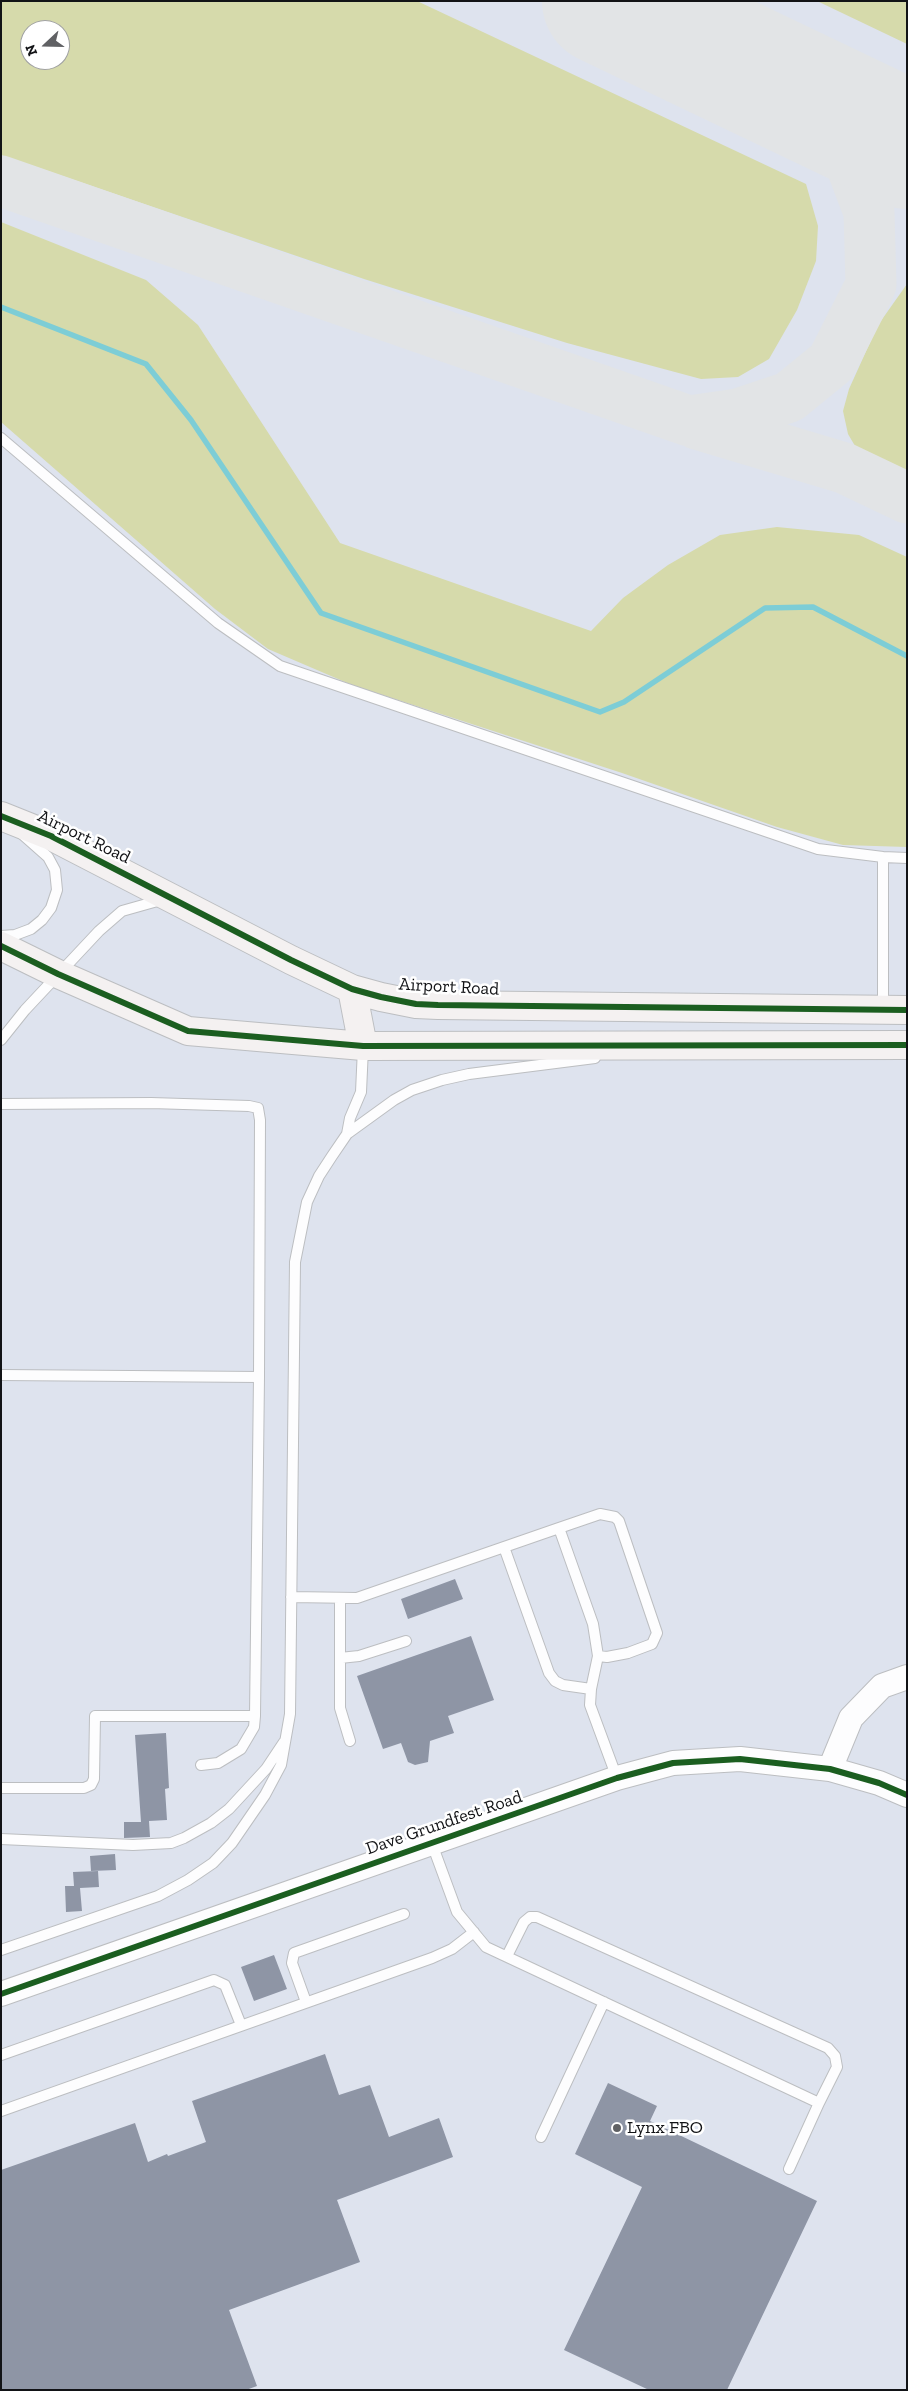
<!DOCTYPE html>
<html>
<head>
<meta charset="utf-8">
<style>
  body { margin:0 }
  #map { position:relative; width:908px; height:2391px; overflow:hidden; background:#f0f2f6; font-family:"Zilla Slab",serif }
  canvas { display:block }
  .frame { position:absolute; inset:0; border:2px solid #121316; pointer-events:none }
  .north { position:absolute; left:20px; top:20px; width:50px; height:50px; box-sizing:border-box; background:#fff; border:1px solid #a0a1a2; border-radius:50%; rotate:249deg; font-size:14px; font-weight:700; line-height:20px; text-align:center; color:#121316 }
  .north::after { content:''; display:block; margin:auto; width:18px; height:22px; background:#606164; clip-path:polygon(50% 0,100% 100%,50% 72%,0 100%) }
</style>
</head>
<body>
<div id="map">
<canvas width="908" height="2391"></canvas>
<div class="frame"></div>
<div class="north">N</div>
</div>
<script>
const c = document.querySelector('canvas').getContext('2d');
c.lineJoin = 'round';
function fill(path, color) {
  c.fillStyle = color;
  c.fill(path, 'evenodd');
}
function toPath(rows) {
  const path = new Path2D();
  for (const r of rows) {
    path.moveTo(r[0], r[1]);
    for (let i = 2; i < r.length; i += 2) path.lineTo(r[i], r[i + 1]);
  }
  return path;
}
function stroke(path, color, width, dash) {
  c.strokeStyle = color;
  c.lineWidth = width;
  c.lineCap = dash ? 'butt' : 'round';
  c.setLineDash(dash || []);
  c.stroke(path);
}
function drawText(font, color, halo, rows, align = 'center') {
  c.font = font + ' "Zilla Slab",serif';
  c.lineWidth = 5;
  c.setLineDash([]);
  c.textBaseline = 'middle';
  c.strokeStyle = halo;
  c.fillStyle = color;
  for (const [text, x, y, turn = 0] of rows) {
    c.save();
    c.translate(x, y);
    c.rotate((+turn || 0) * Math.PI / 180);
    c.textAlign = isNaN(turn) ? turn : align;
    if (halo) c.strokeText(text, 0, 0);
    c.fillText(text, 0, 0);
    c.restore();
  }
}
fill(toPath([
  [1,1,907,1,907,2390,1,2390],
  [30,30,60,30,60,60,30,60]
]), '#dee3ee');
fill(toPath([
  [1,1,417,1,806,184,818,226,816,261,797,310,769,359,738,377,701,379,567,343,364,279,1,155],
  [30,30,60,30,60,60,30,60],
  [817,1,907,1,907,44],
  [1,222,146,280,198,325,340,543,591,631,623,598,668,565,720,535,777,527,859,535,907,557,907,847,843,845,777,827,622,773,352,685,268,649,215,609,1,422],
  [907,284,907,483,876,468,858,451,848,434,843,411,849,389,878,325]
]), '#d6daab');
stroke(toPath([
  [1,307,146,364,191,420,321,613,600,712,624,702,765,608,813,607,907,656]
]), '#7dcdd6', 5.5);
stroke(toPath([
  [1,181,689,421,738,414,789,397,832,362,871,285,869,212,836,125,797,93],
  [697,424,844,468,907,498]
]), '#e2e4e6', 51);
stroke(toPath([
  [606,1,907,145]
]), '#e2e4e6', 128);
fill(toPath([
  [455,1579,463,1599,408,1619,401,1599],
  [471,1636,494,1700,448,1716,454,1733,430,1741,428,1762,415,1765,408,1762,401,1743,383,1749,357,1676],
  [166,1733,169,1788,165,1789,167,1820,149,1821,150,1837,124,1838,124,1822,141,1822,135,1735],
  [115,1854,116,1870,91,1871,90,1856],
  [98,1871,99,1887,80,1888,82,1911,66,1912,65,1886,74,1886,73,1872],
  [274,1955,287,1989,254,2001,241,1967],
  [325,2054,339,2095,370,2085,389,2137,439,2118,453,2157,337,2200,360,2262,229,2310,257,2386,246,2390,1,2390,1,2170,135,2123,148,2162,167,2154,168,2156,206,2142,192,2101],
  [608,2083,657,2106,650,2121,817,2201,727,2390,649,2390,564,2350,642,2187,575,2154]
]), '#8e95a5');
const service = toPath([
  [1,438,218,623,280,666,818,849,883,857,907,858],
  [1,936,15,935,31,929,42,920,51,908,57,890,55,870,48,857,22,834],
  [883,1009,883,857],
  [1,1040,25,1010,99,931,122,911,161,900],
  [1,1104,151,1103,249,1106,258,1108,260,1120,259,1377],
  [347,1134,350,1118,361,1092,363,1048],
  [1,1375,259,1377,255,1716,95,1716,94,1779,91,1785,84,1788,1,1788],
  [559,1528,600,1514,615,1517,619,1521,657,1633,652,1644,628,1653,607,1657,598,1656],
  [504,1547,549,1673,555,1681,563,1685,591,1689],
  [291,1597,357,1598,559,1528,593,1624,598,1656,591,1689,590,1705,617,1778],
  [340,1598,340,1708,350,1741],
  [340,1658,359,1656,406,1641],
  [201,1765,218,1763,241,1749,254,1727,255,1716],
  [1,1839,133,1845,171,1843,184,1838,211,1823,229,1809,266,1769,284,1742],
  [432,1844,457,1912,486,1947,819,2103,837,2067,835,2056,828,2048,537,1917,530,1917,524,1922,507,1956],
  [1,1950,158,1896,188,1880,213,1863,232,1843,265,1795,281,1765,290,1714,295,1262,307,1202,319,1176,332,1156,347,1134,394,1100,412,1090,442,1080,469,1074,595,1058],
  [306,2002,292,1963,294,1953,404,1914],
  [1,2055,214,1980,225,1985,241,2025],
  [1,2111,432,1958,452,1949,474,1932],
  [541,2137,604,2002],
  [789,2169,819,2103]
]);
const tertiary = toPath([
  [830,1769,851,1718,882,1686,907,1677],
  [1,1994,617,1778,673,1763,740,1759,830,1769,879,1783,907,1795]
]);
const secondary = toPath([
  [1,816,51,836,291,960,352,989,381,997,416,1004,438,1005,907,1010],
  [1,946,58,974,188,1031,363,1046,907,1045],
  [352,989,363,1046]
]);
stroke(service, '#bcbec1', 12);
stroke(tertiary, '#bcbec1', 26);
stroke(secondary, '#bcbec1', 30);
stroke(service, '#fdfdfe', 10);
stroke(tertiary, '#fdfdfe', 24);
stroke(secondary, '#f4f1f1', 28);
stroke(toPath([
  [1,816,51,836,291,960,352,989,381,997,416,1004,438,1005,907,1010],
  [1,946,58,974,188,1031,363,1046,907,1045],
  [1,1994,617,1778,673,1763,740,1759,830,1769,879,1783,907,1795]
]), '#1b5e20', 6);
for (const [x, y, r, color] of [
  [617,2128,5,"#606164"]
]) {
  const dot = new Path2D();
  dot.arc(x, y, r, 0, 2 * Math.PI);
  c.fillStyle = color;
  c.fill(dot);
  stroke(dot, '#fff', 2);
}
drawText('18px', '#121316', '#fff', [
  ["Airport Road",84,837,26],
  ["Airport Road",449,987,3],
  ["Dave Grundfest Road",444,1823,-19]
]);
drawText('18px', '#121316', '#fff', [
  ["Lynx FBO",627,2128]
], 'left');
</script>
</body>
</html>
